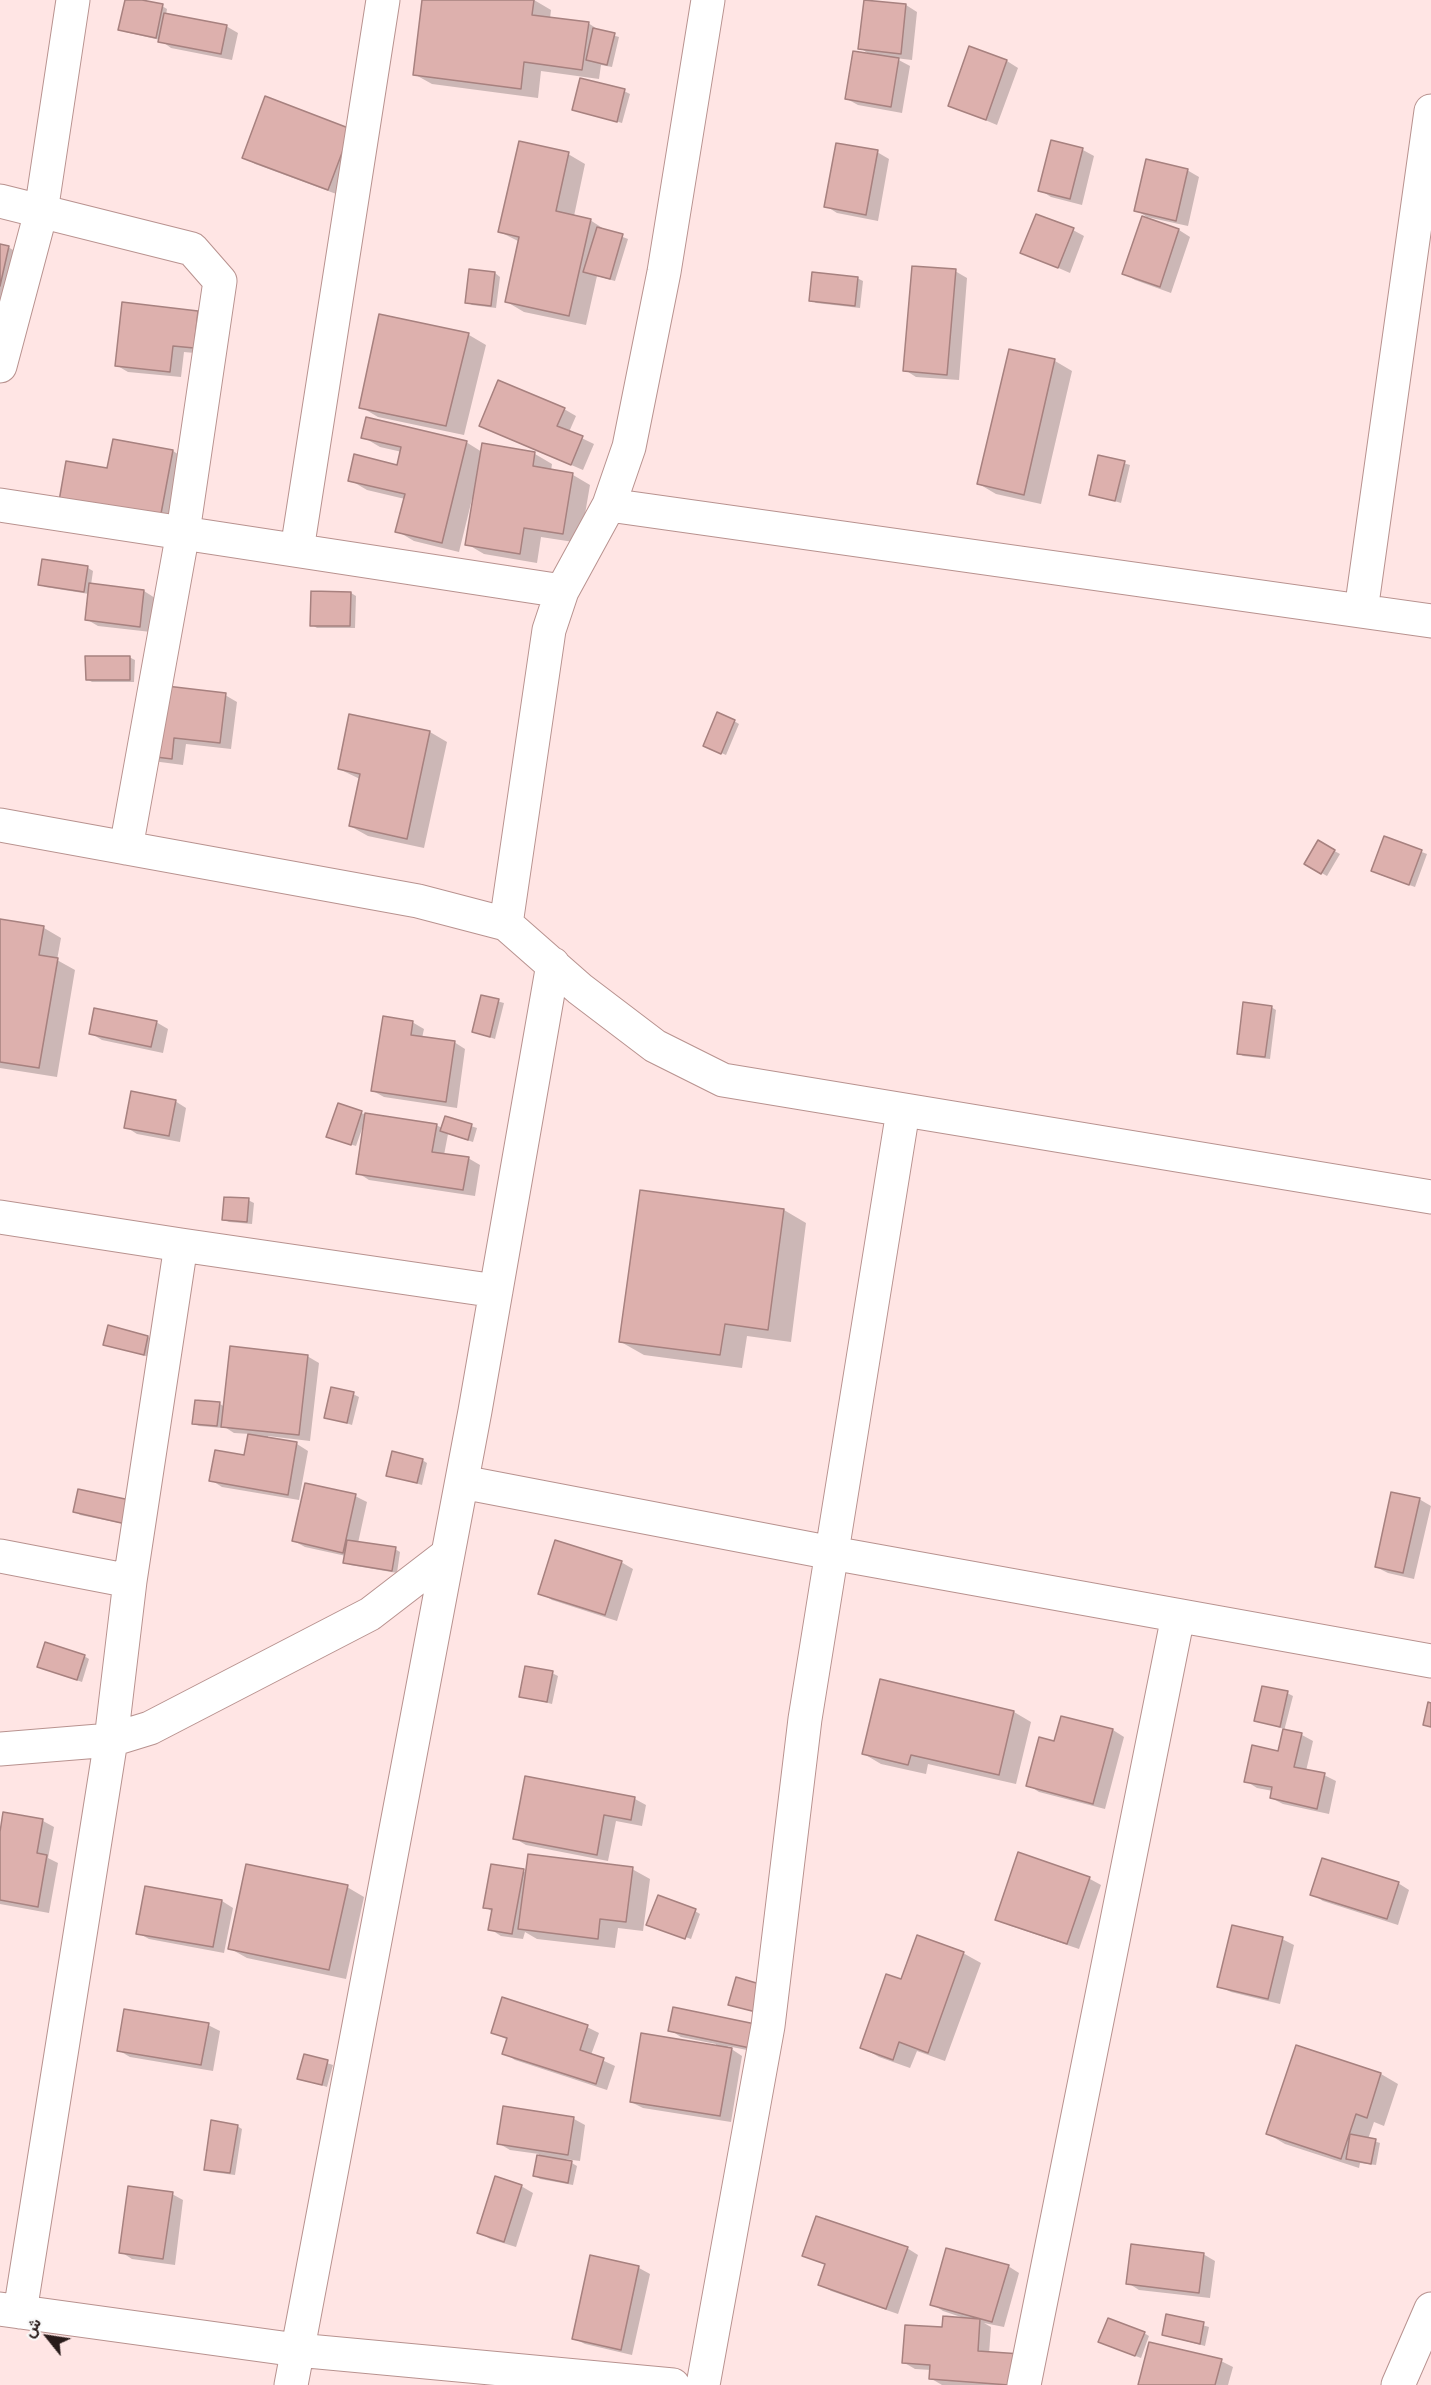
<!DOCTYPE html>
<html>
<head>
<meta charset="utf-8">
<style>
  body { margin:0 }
  #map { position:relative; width:1431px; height:2385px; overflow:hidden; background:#ffe5e4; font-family:Signika,Vazirmatn,sans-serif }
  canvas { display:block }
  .north { position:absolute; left:18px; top:2307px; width:60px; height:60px; -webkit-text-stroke:4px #f9f9f9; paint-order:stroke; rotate:300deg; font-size:16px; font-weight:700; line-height:24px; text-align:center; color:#291b1a }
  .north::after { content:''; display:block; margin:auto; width:21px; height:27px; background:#291b1a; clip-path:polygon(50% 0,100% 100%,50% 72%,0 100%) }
</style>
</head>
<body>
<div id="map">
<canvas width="1431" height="2385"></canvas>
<div class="north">ش</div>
</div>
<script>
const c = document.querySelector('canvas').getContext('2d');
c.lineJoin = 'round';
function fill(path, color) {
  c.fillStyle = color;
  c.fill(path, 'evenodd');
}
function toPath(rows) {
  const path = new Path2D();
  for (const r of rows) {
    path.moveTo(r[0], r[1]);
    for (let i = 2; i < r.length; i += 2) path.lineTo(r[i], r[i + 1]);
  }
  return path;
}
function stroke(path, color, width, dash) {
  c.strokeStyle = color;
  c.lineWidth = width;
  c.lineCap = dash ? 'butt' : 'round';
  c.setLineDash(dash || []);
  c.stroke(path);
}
fill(toPath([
  [126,0,162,6,167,9,166,15,226,26,238,33,232,60,171,48,160,40,125,32,120,29],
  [424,0,534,0,551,10,550,19,588,23,602,32,619,37,612,67,601,65,599,79,541,71,538,98,432,84,414,74],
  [866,0,906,5,917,12,912,60,895,58,910,66,902,113,858,105,847,99,872,56,860,48],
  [1007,61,1018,68,997,125,949,105],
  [624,91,630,94,622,123,574,109],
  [350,130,339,195,255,164,244,157],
  [1052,142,1083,150,1094,156,1082,205,1051,197,1040,190],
  [877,152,889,159,878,221,837,213,826,206],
  [568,154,585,164,574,216,590,220,607,231,628,239,615,281,597,276,586,325,524,312,507,302,520,242,500,232],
  [1187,170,1199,177,1188,226,1147,217,1136,210],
  [1143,218,1179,230,1190,237,1171,293,1135,280,1124,273],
  [1073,230,1084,236,1070,273,1022,252],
  [0,245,8,247,25,257,0,355],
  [471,271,495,273,500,277,496,308,472,305,467,302],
  [955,271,967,278,959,380,916,377,905,370],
  [857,278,863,281,860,308,816,303,811,300],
  [123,304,198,312,209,319,205,354,184,352,181,377,128,372,116,365],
  [381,316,469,335,486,345,464,435,378,417,361,407],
  [1010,350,1055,361,1072,371,1041,504,996,494,979,484],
  [564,409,576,416,569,432,594,444,583,470,481,426],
  [363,437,466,442,482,452,483,445,535,454,552,464,551,471,573,475,590,485,580,543,541,537,537,563,484,554,467,544,474,499,472,499,459,552,414,541,397,531,405,499,367,490,350,480,398,467,402,452,380,447],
  [173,451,184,458,172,525,108,470],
  [1099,456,1130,465,1121,503,1091,494],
  [43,561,88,568,93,571,91,585,144,591,155,598,151,632,98,626,86,619,89,594,45,587,40,584],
  [351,593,356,596,355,628,317,628,312,625],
  [129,657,135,660,134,682,92,682,87,679],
  [225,695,237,702,231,749,186,744,183,765,145,760],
  [734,721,739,724,726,755,710,748],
  [430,732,447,742,424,848,368,836,350,826,360,779,339,769],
  [1385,838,1427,854,1415,887,1378,874],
  [1318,842,1340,854,1327,876,1306,864],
  [0,920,44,928,61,938,57,960,75,970,57,1077,0,1068],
  [482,997,504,1003,495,1039,474,1032],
  [1271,1007,1276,1010,1270,1059,1243,1056,1238,1053],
  [156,1022,168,1029,163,1053,102,1040,90,1033],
  [412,1022,424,1029,422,1038,454,1042,465,1049,457,1108,384,1097,373,1091],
  [175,1101,186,1108,180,1142,137,1134,126,1127],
  [339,1105,367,1115,436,1125,442,1128,446,1118,477,1128,473,1142,448,1134,444,1155,468,1158,480,1165,475,1196,369,1180,358,1173,363,1126,356,1146,333,1139],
  [248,1200,254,1203,252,1224,229,1222,223,1219],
  [784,1210,806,1223,791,1342,747,1336,742,1368,644,1355,621,1342],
  [148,1337,153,1340,149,1357,105,1344],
  [307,1356,319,1363,310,1441,268,1436,268,1439,297,1444,308,1451,299,1500,222,1487,211,1480,246,1457,250,1434,234,1433,223,1426,223,1428,199,1426,193,1423,196,1401,220,1404,225,1407],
  [353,1394,359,1397,352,1425,326,1417],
  [422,1460,427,1463,422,1485,387,1475],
  [355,1496,367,1502,358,1543,395,1549,400,1552,397,1573,350,1565,345,1562,346,1556,305,1547,294,1541],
  [1419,1499,1431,1506,1414,1579,1388,1573,1376,1567],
  [75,1511,144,1528,80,1515],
  [621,1562,633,1569,617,1621,552,1600,540,1593],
  [84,1656,89,1659,82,1682,44,1669],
  [552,1673,558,1676,552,1704,521,1696],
  [881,1681,1014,1712,1031,1722,1016,1784,928,1764,926,1774,881,1764,864,1754],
  [1287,1693,1293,1696,1284,1731,1302,1735,1313,1741,1306,1771,1324,1775,1336,1781,1329,1814,1283,1804,1271,1798,1273,1791,1257,1788,1246,1781,1280,1752,1284,1729,1256,1720],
  [1113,1730,1124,1737,1105,1809,1039,1792,1028,1785,1055,1743],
  [527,1778,635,1799,646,1805,642,1826,616,1821,608,1861,526,1845,514,1838],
  [43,1821,54,1827,48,1858,58,1863,49,1913,0,1904,0,1834],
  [1019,1854,1090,1879,1101,1885,1079,1949,1008,1925,997,1919],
  [632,1869,650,1879,643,1931,618,1928,615,1948,537,1939,525,1932,523,1939,501,1936,490,1929,493,1912,485,1907,523,1871,527,1873],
  [1398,1883,1409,1890,1398,1925,1323,1901,1312,1894],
  [347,1887,364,1897,346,1979,247,1958,229,1948],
  [222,1901,233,1908,224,1953,149,1939,138,1933],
  [695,1911,700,1914,691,1939,652,1925],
  [1282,1939,1294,1945,1280,2004,1231,1992,1219,1986],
  [963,1953,981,1963,945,2061,917,2051,910,2068,879,2057,861,2047,902,1981],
  [674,2009,767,2054,727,2046,742,2056,731,2122,643,2108,631,2102,716,2047,716,2044,681,2037,670,2030],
  [208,2025,220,2031,213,2071,130,2057,118,2050],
  [587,2027,599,2033,591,2055,615,2066,607,2090,515,2060,504,2053,508,2040,492,2032],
  [1297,2047,1381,2074,1398,2084,1384,2126,1374,2122,1368,2139,1380,2143,1376,2165,1360,2163,1359,2168,1285,2144,1268,2134],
  [305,2056,333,2065,327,2087,299,2078],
  [574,2119,585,2125,580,2161,565,2159,577,2166,573,2185,540,2179,535,2176,539,2154,510,2150,498,2143],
  [237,2126,242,2129,235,2175,211,2172,205,2169],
  [521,2186,533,2193,516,2247,490,2239,479,2232],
  [172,2194,183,2200,175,2265,132,2259,121,2252],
  [907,2248,918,2255,898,2314,831,2291,819,2284,826,2265,803,2255],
  [1203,2254,1215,2261,1210,2298,1139,2290,1128,2283],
  [1008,2266,1019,2273,1004,2327,984,2323,991,2327,989,2354,1030,2385,942,2385,930,2378,931,2370,915,2369,903,2362,943,2329,970,2320,943,2311,932,2304],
  [639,2268,650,2274,632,2355,585,2344,573,2338],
  [1167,2315,1209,2327,1205,2346,1163,2335],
  [1144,2333,1149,2336,1141,2358,1106,2345],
  [1221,2361,1233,2367,1228,2385,1140,2385]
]), '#0003');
const building = toPath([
  [125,0,142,0,163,4,156,38,118,30,125,0],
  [422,0,534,0,532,15,589,22,582,70,524,62,521,89,413,75,422,0],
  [864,0,906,4,901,54,858,49,864,0],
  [164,13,227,25,221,54,158,42,164,13],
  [593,28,615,33,607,65,586,60,593,28],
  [969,46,1007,60,986,120,948,106,969,46],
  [853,51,899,58,891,107,845,99,853,51],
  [580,78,625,89,617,122,572,110,580,78],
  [265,96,351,129,328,190,242,158,265,96],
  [1051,140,1083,148,1070,199,1038,191,1051,140],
  [519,141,569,152,556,211,591,219,569,316,505,302,519,237,498,232,519,141],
  [836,143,878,150,866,215,824,207,836,143],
  [1146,159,1188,169,1176,221,1134,211,1146,159],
  [1036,214,1074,228,1058,268,1020,253,1036,214],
  [1142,216,1179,229,1160,287,1122,274,1142,216],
  [597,227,623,234,610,279,583,272,597,227],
  [0,244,9,246,0,286,0,244],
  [912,266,956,269,947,375,903,371,912,266],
  [469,269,495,272,491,306,465,303,469,269],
  [812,272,858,277,855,306,809,301,812,272],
  [122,302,198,311,194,348,173,346,170,372,115,366,122,302],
  [379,314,469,333,446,426,359,408,379,314],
  [1009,349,1055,359,1024,495,977,484,1009,349],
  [498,380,565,408,557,426,583,436,571,465,479,426,498,380],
  [366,417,467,441,442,543,395,532,405,494,348,481,354,454,397,465,401,447,361,438,366,417],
  [113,439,173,450,160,519,59,501,66,461,107,468,113,439],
  [482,443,535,452,533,466,573,473,563,534,524,528,520,554,465,545,482,443],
  [1098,455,1125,461,1115,501,1089,495,1098,455],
  [42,559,88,566,84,592,38,585,42,559],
  [89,583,144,590,140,627,85,620,89,583],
  [311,591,351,592,350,626,310,626,311,591],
  [85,656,130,656,130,680,86,680,85,656],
  [141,683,226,693,220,743,174,738,172,759,132,754,141,683],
  [717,712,735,720,721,754,703,746,717,712],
  [349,714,430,731,407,839,349,826,360,774,338,769,349,714],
  [1384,836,1422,850,1409,885,1371,871,1384,836],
  [1318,840,1335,850,1321,874,1304,864,1318,840],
  [0,919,44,926,39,955,58,958,39,1068,0,1062,0,919],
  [481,995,499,999,490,1037,472,1032,481,995],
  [1243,1002,1272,1006,1265,1057,1237,1054,1243,1002],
  [94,1008,157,1021,151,1047,89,1034,94,1008],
  [383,1016,413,1021,411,1035,455,1041,446,1102,371,1091,383,1016],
  [131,1091,176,1100,169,1136,124,1128,131,1091],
  [338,1103,362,1111,351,1145,326,1137,338,1103],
  [365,1113,437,1124,432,1152,469,1157,463,1190,356,1174,365,1113],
  [445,1116,472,1124,468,1140,440,1131,445,1116],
  [640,1190,784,1209,768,1330,725,1324,720,1355,619,1342,640,1190],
  [224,1197,249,1198,247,1222,222,1220,224,1197],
  [108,1325,148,1336,144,1355,103,1345,108,1325],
  [230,1346,308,1355,299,1435,221,1427,230,1346],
  [331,1387,354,1392,347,1423,324,1418,331,1387],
  [195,1400,220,1402,217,1426,192,1424,195,1400],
  [248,1434,297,1442,288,1495,209,1481,215,1450,244,1455,248,1434],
  [392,1451,423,1459,417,1483,386,1476,392,1451],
  [305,1483,356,1494,343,1553,292,1541,305,1483],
  [78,1489,144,1503,139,1527,73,1512,78,1489],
  [1391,1492,1420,1498,1403,1573,1375,1567,1391,1492],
  [347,1540,396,1547,392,1571,343,1563,347,1540],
  [555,1540,622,1561,605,1615,538,1594,555,1540],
  [45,1642,85,1655,77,1680,37,1667,45,1642],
  [525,1666,553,1671,547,1702,519,1697,525,1666],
  [880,1679,1014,1711,999,1775,911,1755,908,1765,862,1754,880,1679],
  [1262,1686,1288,1691,1280,1727,1254,1721,1262,1686],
  [1428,1702,1431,1703,1431,1727,1423,1725,1428,1702],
  [1061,1716,1113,1729,1093,1804,1026,1786,1039,1737,1054,1741,1061,1716],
  [1283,1729,1302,1733,1294,1767,1325,1773,1317,1809,1270,1798,1272,1787,1244,1782,1252,1745,1278,1751,1283,1729],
  [525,1776,635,1797,631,1820,604,1815,597,1855,513,1839,525,1776],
  [3,1812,43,1819,37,1853,47,1855,38,1907,0,1900,0,1832,3,1812],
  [1018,1852,1090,1877,1067,1944,995,1920,1018,1852],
  [528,1854,633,1867,626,1922,600,1919,598,1939,518,1929,528,1854],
  [1322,1858,1399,1882,1387,1919,1310,1895,1322,1858],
  [246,1864,348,1885,329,1970,228,1949,246,1864],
  [491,1864,524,1869,512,1934,488,1930,492,1909,483,1908,491,1864],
  [145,1886,222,1900,213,1947,136,1934,145,1886],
  [658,1895,696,1909,685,1939,646,1925,658,1895],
  [1232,1925,1283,1937,1268,1999,1217,1987,1232,1925],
  [917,1935,964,1952,928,2053,899,2042,893,2060,860,2048,886,1974,901,1979,917,1935],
  [736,1977,763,1985,756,2012,728,2005,736,1977],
  [502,1997,588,2025,580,2050,604,2058,596,2084,502,2054,507,2038,491,2033,502,1997],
  [673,2007,760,2025,755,2049,668,2031,673,2007],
  [124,2009,209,2023,201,2065,117,2051,124,2009],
  [641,2033,732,2048,720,2116,630,2102,641,2033],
  [1296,2045,1381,2073,1367,2118,1356,2114,1341,2159,1266,2134,1296,2045],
  [304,2054,328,2060,322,2085,297,2079,304,2054],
  [503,2106,574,2117,568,2155,497,2144,503,2106],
  [211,2120,238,2125,230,2173,204,2170,211,2120],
  [1350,2134,1376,2139,1371,2164,1346,2159,1350,2134],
  [537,2155,572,2161,568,2183,533,2176,537,2155],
  [495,2176,522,2185,504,2242,477,2233,495,2176],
  [128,2186,173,2192,163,2259,119,2253,128,2186],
  [816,2216,908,2247,886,2309,818,2285,825,2264,802,2256,816,2216],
  [1131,2244,1204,2253,1199,2293,1126,2284,1131,2244],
  [946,2248,1009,2265,992,2322,930,2305,946,2248],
  [590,2255,639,2266,621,2350,572,2339,590,2255],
  [1166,2314,1204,2322,1200,2344,1162,2335,1166,2314],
  [943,2316,980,2319,978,2351,1021,2354,1009,2385,929,2379,930,2365,902,2363,905,2325,942,2327,943,2316],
  [1108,2318,1145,2332,1135,2356,1098,2342,1108,2318],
  [1149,2342,1222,2359,1215,2385,1138,2385,1149,2342]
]);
fill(building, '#ddb0ad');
stroke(building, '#a7817f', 1.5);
const minor = toPath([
  [0,201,192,249,220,281,183,532,126,848],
  [0,366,41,212,73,0],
  [0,505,562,591],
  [609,505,1431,621],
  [297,550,383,0],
  [1361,611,1431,111],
  [0,825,418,901,506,924,580,989,655,1046,723,1080,1431,1197],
  [506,924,549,630,562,591,609,505,629,447,664,272,708,0],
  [0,1217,181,1245,496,1291],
  [462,1482,832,1553,1431,1661],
  [0,1556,130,1581],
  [0,1749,111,1740,150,1728,370,1614,448,1554],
  [0,2309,297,2350,673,2385],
  [20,2312,111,1740,130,1581,181,1245],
  [291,2385,475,1411,553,964],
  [703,2385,768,2026,805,1719,903,1111],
  [1024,2385,1178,1616],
  [1398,2385,1431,2309]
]);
stroke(minor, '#b8928f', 35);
stroke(minor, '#fff', 33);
</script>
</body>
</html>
